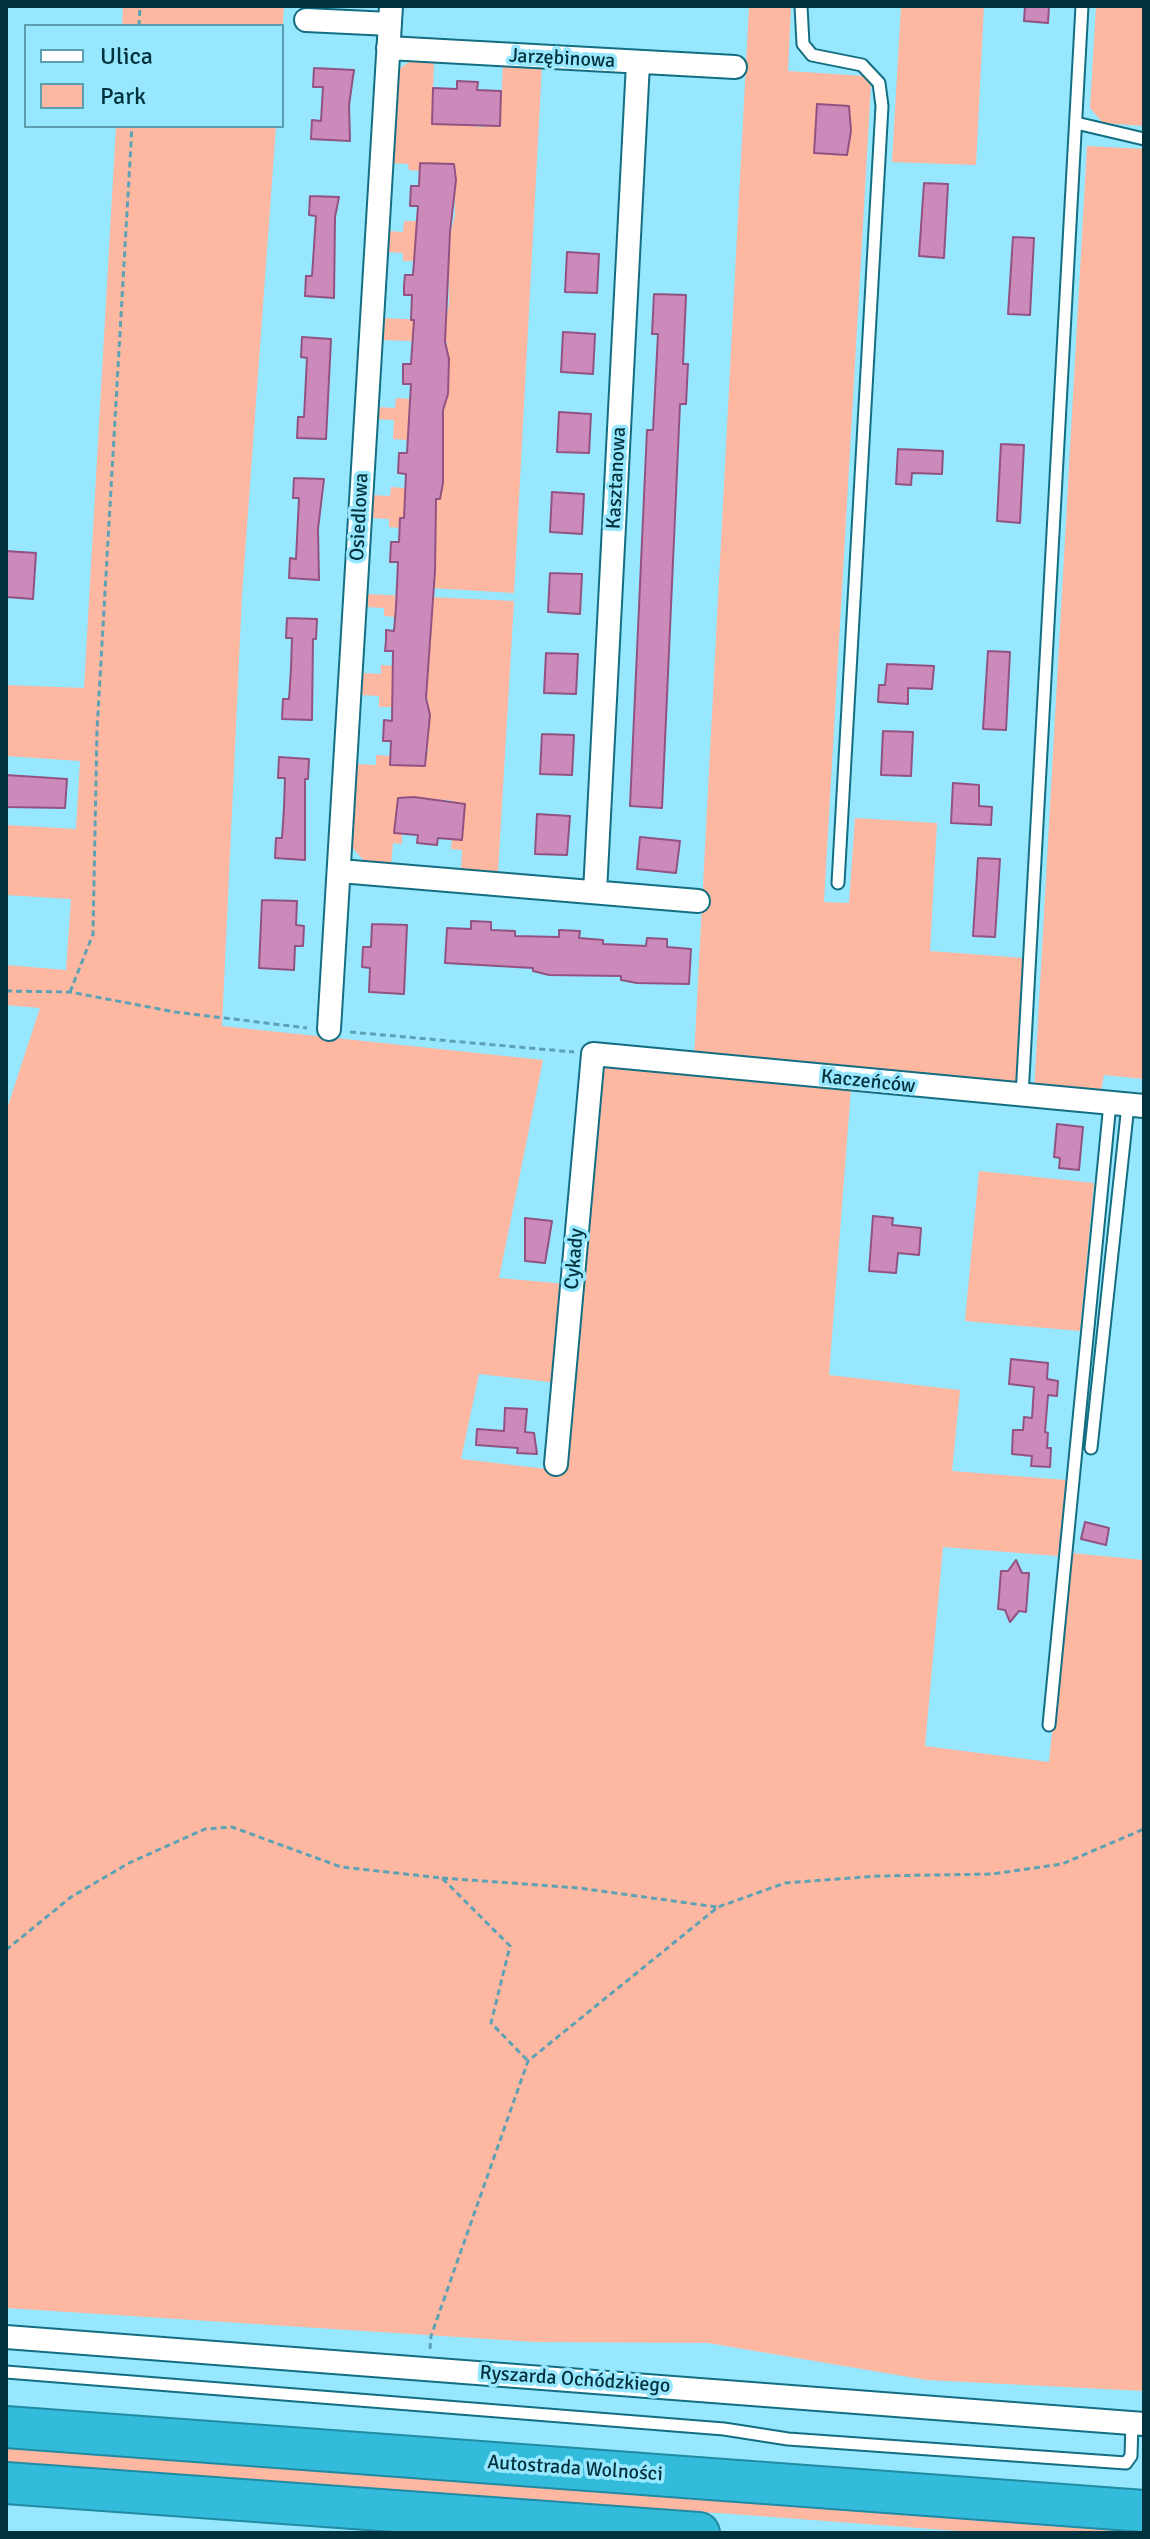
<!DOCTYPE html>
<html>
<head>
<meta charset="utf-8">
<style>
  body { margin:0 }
  #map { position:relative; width:1150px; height:2539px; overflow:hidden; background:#97e7fe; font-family:Signika,sans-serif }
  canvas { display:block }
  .frame { position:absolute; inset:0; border:8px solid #00313c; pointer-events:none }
  .legend { position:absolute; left:24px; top:24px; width:260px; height:104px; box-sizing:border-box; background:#97e7fe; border:2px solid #5b9eb0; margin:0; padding:10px 14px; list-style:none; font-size:24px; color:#00313c }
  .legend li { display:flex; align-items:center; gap:16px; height:40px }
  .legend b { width:40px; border:2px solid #5b9eb0 }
</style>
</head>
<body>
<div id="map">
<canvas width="1150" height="2539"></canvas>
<div class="frame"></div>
<ul class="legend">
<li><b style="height:10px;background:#fff"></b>Ulica</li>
<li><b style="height:22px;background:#feb7a1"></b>Park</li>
</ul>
</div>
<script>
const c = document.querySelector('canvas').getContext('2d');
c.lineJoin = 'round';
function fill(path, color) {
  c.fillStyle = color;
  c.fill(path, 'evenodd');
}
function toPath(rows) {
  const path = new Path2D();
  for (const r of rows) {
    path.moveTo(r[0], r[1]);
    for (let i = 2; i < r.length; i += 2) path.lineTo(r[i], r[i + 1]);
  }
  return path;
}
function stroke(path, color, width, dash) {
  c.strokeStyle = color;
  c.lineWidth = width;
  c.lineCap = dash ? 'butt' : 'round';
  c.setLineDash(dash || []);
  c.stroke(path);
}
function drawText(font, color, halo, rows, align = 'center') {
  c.font = font + ' Signika,sans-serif';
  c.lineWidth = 7;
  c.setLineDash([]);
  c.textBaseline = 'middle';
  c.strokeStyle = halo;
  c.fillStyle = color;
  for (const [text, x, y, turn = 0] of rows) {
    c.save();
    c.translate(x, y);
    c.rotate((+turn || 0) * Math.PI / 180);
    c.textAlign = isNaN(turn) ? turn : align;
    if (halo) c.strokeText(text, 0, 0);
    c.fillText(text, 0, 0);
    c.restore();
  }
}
fill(toPath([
  [123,6,284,6,282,37,282,26,122,26],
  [749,6,791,6,788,71,864,76,871,85,824,902,849,903,855,818,937,823,930,951,1023,958,1017,1091,694,1058],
  [901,6,984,6,976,165,892,162],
  [1096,6,1144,6,1144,126,1103,123,1090,108],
  [412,60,434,61,432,122,482,127,500,125,503,63,542,65,514,593,432,588,435,520,401,518,400,528,389,527,389,519,371,518,372,495,390,496,391,487,405,488,405,498,439,499,443,482,442,431,408,429,407,440,393,439,394,420,376,419,377,407,395,408,396,398,410,399,410,409,444,410,448,393,447,342,381,340,382,318,446,321,449,304,449,253,415,251,414,261,403,261,403,253,386,252,387,231,403,232,404,221,417,221,417,230,451,232,455,215,454,164,420,163,419,171,409,170,408,164,391,163,396,71],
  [116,126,276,126,242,595,222,1026,543,1060,499,1278,566,1284,558,1383,479,1374,461,1459,564,1471,597,1065,851,1088,829,1375,960,1390,952,1471,1066,1480,1058,1556,943,1547,925,1746,1049,1762,1071,1553,1144,1560,1144,2391,927,2380,708,2343,536,2342,6,2308,6,1112,40,1008,6,1005,6,965,66,970,71,899,6,895,6,825,76,829,80,761,6,756,6,685,84,688],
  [1087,146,1144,149,1144,1079,1104,1075,1100,1095,1034,1092],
  [366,594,514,601,498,872,461,871,462,850,451,849,452,839,462,839,465,805,449,800,398,798,394,832,402,834,402,844,393,843,391,865,365,862,352,847,356,764,376,765,376,755,390,756,391,765,425,766,428,750,428,699,394,697,393,707,379,707,379,696,361,695,362,673,381,674,381,665,393,666,393,675,430,659,430,609,396,607,395,617,384,616,384,608,366,607],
  [979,1171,1094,1183,1080,1331,965,1321],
  [6,2439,433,2472,718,2501,1144,2533,985,2533,719,2513,283,2492,6,2471]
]), '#feb7a1');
const building = toPath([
  [1025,6,1049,6,1048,23,1024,21,1025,6],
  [314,68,354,70,349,105,350,141,311,139,312,120,321,121,323,87,313,87,314,68],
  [457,81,478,82,477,90,501,91,500,126,432,124,433,88,457,89,457,81],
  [817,104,849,106,851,131,847,155,814,153,817,104],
  [420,163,454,164,456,180,450,232,445,342,449,359,448,394,443,410,443,483,440,499,436,499,435,571,426,698,430,715,425,766,390,765,391,741,383,741,384,720,392,721,393,651,385,651,386,641,386,630,394,631,396,607,398,562,390,562,391,542,399,542,400,518,404,518,406,474,398,473,399,453,407,453,411,384,403,384,403,364,411,364,414,320,411,320,412,295,404,295,404,285,405,275,413,275,418,206,410,206,411,186,419,186,420,163],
  [924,183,948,184,944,258,919,256,924,183],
  [310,196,339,197,335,217,334,298,305,296,306,276,312,276,316,216,309,215,310,196],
  [1013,237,1034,238,1030,315,1008,314,1013,237],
  [567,252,599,254,597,293,565,292,567,252],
  [654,294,686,295,683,364,688,364,686,404,680,404,662,808,630,806,647,430,653,430,658,334,652,334,654,294],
  [563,332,595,334,593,374,561,372,563,332],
  [302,337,331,339,326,439,297,438,298,417,304,417,307,358,301,357,302,337],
  [559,412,591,414,589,453,557,452,559,412],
  [1001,444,1024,445,1020,523,997,521,1001,444],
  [898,449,943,451,942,474,912,473,911,485,896,484,898,449],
  [294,478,324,479,318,529,319,580,289,578,290,558,296,559,299,498,293,498,294,478],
  [552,492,584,494,582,534,550,532,552,492],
  [6,551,36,553,33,599,6,597,6,551],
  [550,573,582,574,580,614,548,612,550,573],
  [287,618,317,619,316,639,313,639,312,720,282,719,283,699,289,699,291,669,292,638,286,638,287,618],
  [988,651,1010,652,1006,730,983,729,988,651],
  [546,653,578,654,576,694,544,693,546,653],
  [887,664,934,666,932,689,908,688,908,704,878,702,879,685,885,685,887,664],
  [883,731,913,732,911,776,881,775,883,731],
  [542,734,574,735,572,775,540,774,542,734],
  [279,757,309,759,308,779,305,779,305,860,275,858,276,838,282,838,284,808,285,778,278,778,279,757],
  [6,775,67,779,65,808,6,807,6,775],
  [953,783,979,785,979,806,992,807,991,825,951,823,953,783],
  [414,797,465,804,462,840,438,838,437,845,417,843,418,835,394,833,398,798,414,797],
  [537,814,570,816,567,855,535,854,537,814],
  [640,837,680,841,676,873,637,869,640,837],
  [978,858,1000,859,995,937,973,936,978,858],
  [262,900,297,901,296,925,304,926,303,946,295,946,294,970,259,968,262,900],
  [471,921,491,922,491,930,515,931,515,936,559,937,559,930,580,931,579,938,603,940,603,944,646,946,647,938,667,939,667,947,691,949,689,984,637,983,621,980,621,976,549,975,533,971,533,968,445,963,447,928,471,929,471,921],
  [372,924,407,925,404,994,369,992,370,968,362,967,363,947,371,947,372,924],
  [1057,1124,1083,1127,1079,1170,1059,1168,1060,1158,1054,1157,1057,1124],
  [873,1216,893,1218,892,1225,921,1228,919,1255,898,1253,896,1273,869,1271,873,1216],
  [525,1218,552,1221,545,1263,525,1261,525,1218],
  [1011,1359,1048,1363,1047,1379,1058,1381,1057,1396,1048,1395,1045,1432,1048,1433,1047,1448,1051,1448,1050,1467,1031,1466,1032,1456,1012,1454,1013,1430,1023,1430,1024,1417,1032,1418,1034,1387,1009,1384,1011,1359],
  [505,1408,527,1409,525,1432,534,1433,537,1454,517,1453,518,1448,476,1445,477,1429,504,1431,505,1408],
  [1085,1522,1109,1528,1106,1545,1081,1539,1085,1522],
  [1016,1560,1022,1573,1029,1573,1026,1612,1019,1611,1010,1622,1005,1610,998,1609,1001,1571,1008,1571,1016,1560]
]);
fill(building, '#cb8ab9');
stroke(building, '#925282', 2);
const lane = toPath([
  [801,6,803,44,812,55,862,65,879,83,882,106,838,883],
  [1076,123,1144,139],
  [1022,1096,1082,6],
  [1091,1448,1128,1105],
  [1049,1725,1110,1103],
  [6,2372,724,2429,788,2439,1126,2463,1131,2456,1132,2423]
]);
const street = toPath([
  [306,20,390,24],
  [388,48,735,67],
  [340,871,698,901],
  [595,892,638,63],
  [329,1029,391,6],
  [556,1464,593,1054,1144,1106],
  [6,2337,1144,2424]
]);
const highway = toPath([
  [6,2427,1144,2511],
  [6,2483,699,2533]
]);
stroke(lane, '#136e82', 15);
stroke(street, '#136e82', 26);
stroke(highway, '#208ba3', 44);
stroke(toPath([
  [139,26,140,6],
  [6,991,70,992,175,1012,307,1028],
  [70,992,93,934,97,730,132,126],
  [350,1032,574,1052],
  [442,1878,579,1888,717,1907],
  [6,1950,71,1897,129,1863,205,1829,232,1827,341,1867,442,1878,510,1946,491,2023,528,2061],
  [430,2349,431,2336,528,2061,718,1907,785,1883,878,1876,992,1874,1062,1864,1144,1829]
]), '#5da2b4', 3, [6, 4]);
stroke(lane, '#fff', 11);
stroke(street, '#fff', 22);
stroke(highway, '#32bbda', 40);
drawText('20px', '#00313c', '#97e7fe', [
  ["Jarzębinowa",562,59,3],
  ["Kasztanowa",617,478,-87],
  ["Osiedlowa",360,517,-87],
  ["Kaczeńców",868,1082,6],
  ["Cykady",575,1259,-85],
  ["Ryszarda Ochódzkiego",575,2380,4],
  ["Autostrada Wolności",575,2469,4]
]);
</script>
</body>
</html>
